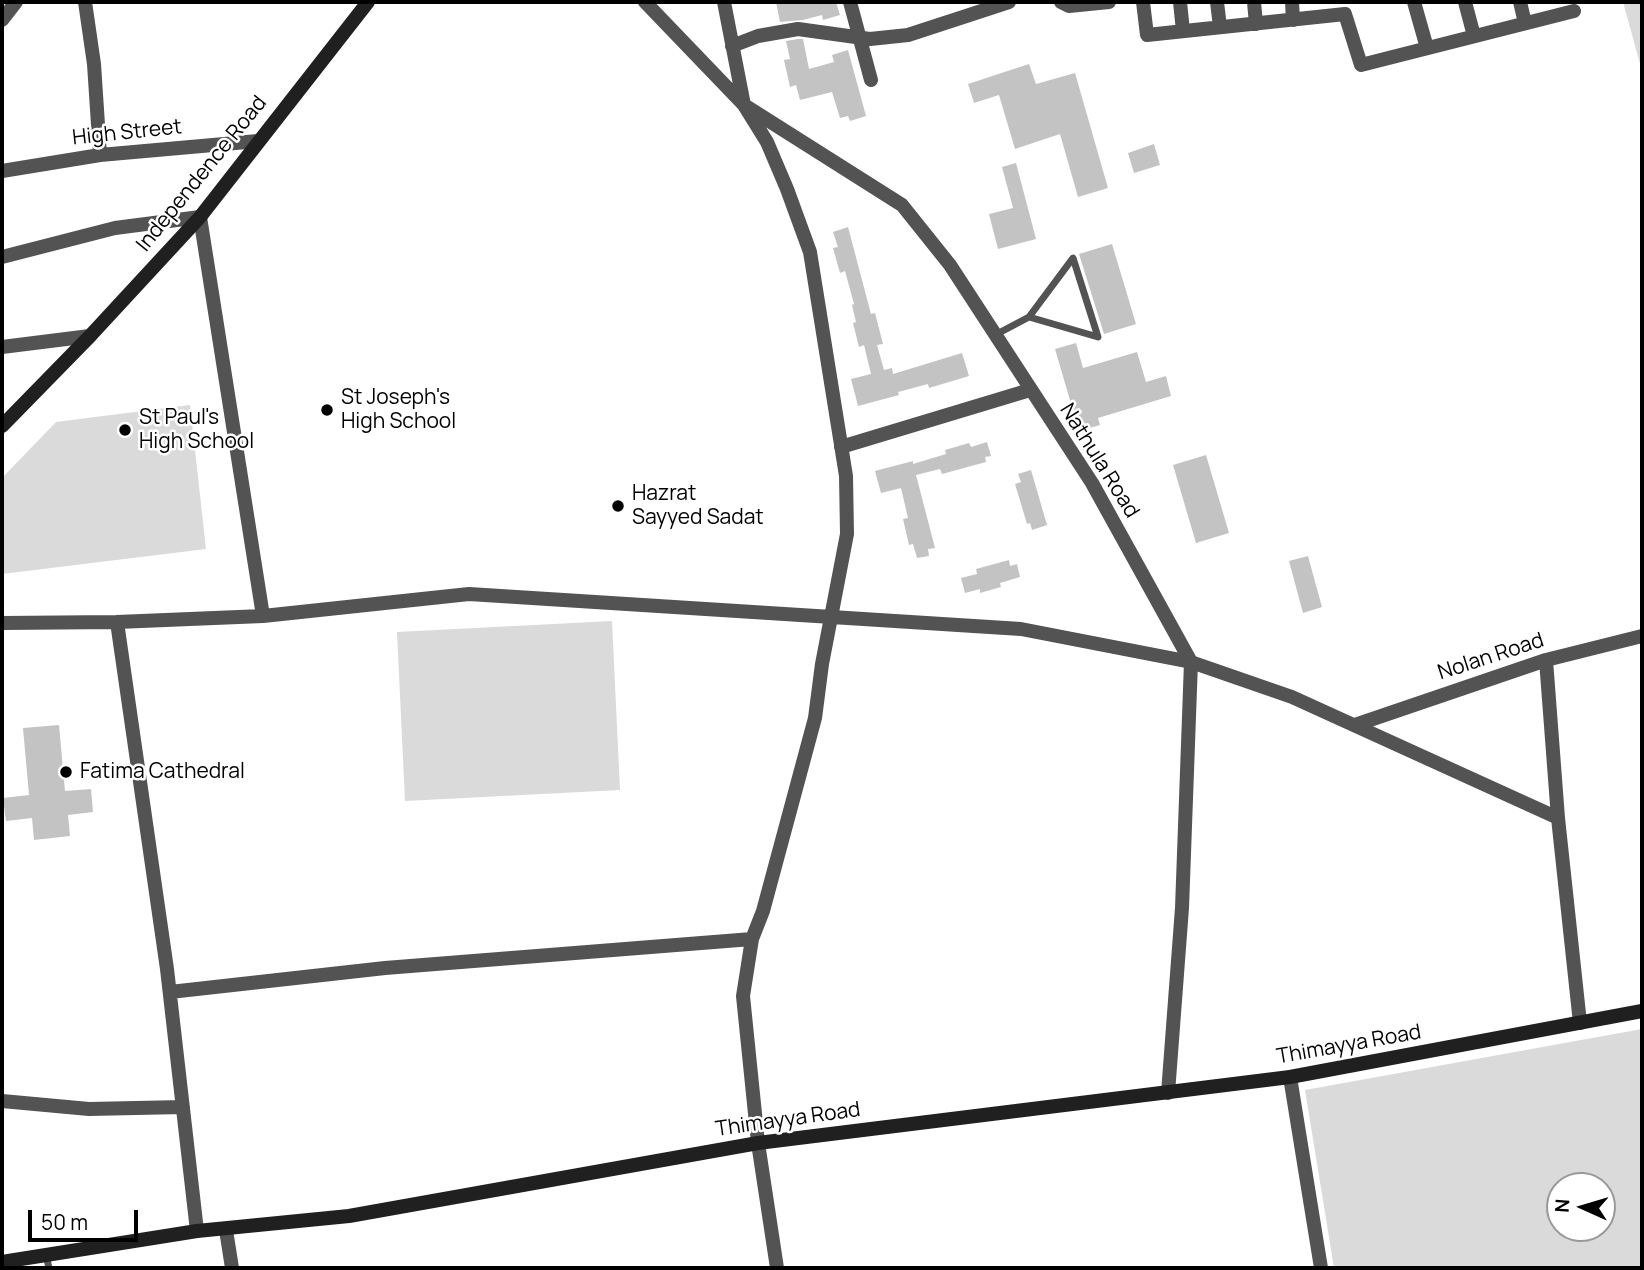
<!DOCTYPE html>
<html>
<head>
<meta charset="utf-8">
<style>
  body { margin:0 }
  #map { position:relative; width:1644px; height:1270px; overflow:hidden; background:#fff; font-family:Manrope,sans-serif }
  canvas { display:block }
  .frame { position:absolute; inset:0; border:4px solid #000; pointer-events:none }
  .north { position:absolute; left:1546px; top:1172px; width:70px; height:70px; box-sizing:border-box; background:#fff; border:2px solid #999; border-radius:50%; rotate:274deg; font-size:19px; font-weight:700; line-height:28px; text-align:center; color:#000 }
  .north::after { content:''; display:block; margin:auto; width:24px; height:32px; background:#000; clip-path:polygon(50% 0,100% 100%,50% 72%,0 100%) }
  .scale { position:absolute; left:28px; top:1210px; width:110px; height:32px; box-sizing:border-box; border:4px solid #000; border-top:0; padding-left:9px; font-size:21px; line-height:24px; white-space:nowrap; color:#000; -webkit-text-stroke:5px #fff; paint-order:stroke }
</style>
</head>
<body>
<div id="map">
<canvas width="1644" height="1270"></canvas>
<div class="frame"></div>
<div class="north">N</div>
<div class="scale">50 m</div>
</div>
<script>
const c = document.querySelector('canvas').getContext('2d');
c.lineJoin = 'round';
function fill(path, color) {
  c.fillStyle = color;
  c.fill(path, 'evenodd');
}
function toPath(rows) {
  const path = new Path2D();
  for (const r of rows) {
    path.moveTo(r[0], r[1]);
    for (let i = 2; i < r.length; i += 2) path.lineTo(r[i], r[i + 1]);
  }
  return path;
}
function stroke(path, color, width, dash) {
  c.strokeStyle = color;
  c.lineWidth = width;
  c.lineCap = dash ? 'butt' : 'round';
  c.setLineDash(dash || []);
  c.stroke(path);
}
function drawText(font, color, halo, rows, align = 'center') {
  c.font = font + ' Manrope,sans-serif';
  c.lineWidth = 5;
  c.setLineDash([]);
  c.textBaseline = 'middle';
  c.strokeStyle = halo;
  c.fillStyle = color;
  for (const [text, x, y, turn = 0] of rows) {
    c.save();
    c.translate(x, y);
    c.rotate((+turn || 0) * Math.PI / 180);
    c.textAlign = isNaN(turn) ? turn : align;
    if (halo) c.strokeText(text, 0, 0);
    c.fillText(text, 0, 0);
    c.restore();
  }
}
fill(toPath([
  [1623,2,1642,2,1642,71],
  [190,405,206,549,2,574,2,478,56,422],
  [612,621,620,790,405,801,397,632],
  [1642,1029,1642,1268,1334,1268,1305,1090],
  [1602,1186,1602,1228,1560,1228,1560,1186]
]), '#dadada');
fill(toPath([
  [776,2,836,2,840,15,823,20,822,15,803,20,780,22],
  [798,39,803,39,809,69,834,62,832,55,848,50,866,116,850,121,848,116,840,118,832,92,800,100,796,85,790,87,784,60,790,59,786,41],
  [1029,64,1036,84,1075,73,1108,188,1078,197,1060,134,1015,149,999,95,974,103,968,84],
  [1154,144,1160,165,1134,173,1128,153],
  [1016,163,1036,239,998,249,989,214,1013,208,1002,167],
  [848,227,871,314,875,313,883,344,877,345,884,370,892,368,893,374,962,353,969,376,929,388,928,384,898,392,899,395,858,406,851,379,871,374,864,345,859,347,853,323,856,322,852,305,854,304,845,271,840,273,833,248,838,247,833,232],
  [1112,244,1136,324,1104,334,1079,254],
  [1076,343,1083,368,1137,352,1146,382,1166,376,1171,396,1098,418,1100,425,1079,431,1055,349],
  [987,442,991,456,985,457,986,462,942,474,940,469,916,475,935,548,928,549,929,556,917,558,913,544,909,545,903,519,908,518,901,488,881,493,875,471,913,461,913,464,946,454,945,450,969,443,971,447],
  [1206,455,1229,533,1196,543,1173,465],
  [1031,470,1047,525,1032,530,1030,523,1027,524,1015,484,1021,482,1018,474],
  [1308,556,1322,607,1303,613,1289,561],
  [1009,560,1010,566,1017,564,1020,577,1000,583,1001,587,980,593,980,589,965,593,961,578,977,574,976,569],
  [59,725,65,791,91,789,93,812,68,815,70,836,34,840,32,818,6,821,3,798,29,795,23,728]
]), '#c3c3c3');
stroke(toPath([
  [995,335,1029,317,1098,337,1073,258,1029,317],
  [46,1255,49,1268]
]), '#535353', 7);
stroke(toPath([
  [85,2,94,64,100,155],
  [645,2,744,105,902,205,950,265,1092,483,1191,662,1182,908,1168,1093],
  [724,2,744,105,767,142,787,189,810,252,846,476,847,534,822,664,815,718,763,911,752,939,743,996,758,1143,777,1268],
  [850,2,871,80],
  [1061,2,1069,6,1109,2],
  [1143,2,1147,35,1345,14,1361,65,1574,11],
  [1180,2,1183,31],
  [1217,2,1220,27],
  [1254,2,1256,24],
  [1292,2,1293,20],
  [1414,2,1427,48],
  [1465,2,1474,36],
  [1520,2,1525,23],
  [2,20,16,2],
  [732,46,758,36,798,29,870,39,908,35,1009,2],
  [2,171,100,155,258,141],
  [2,257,115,228,200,217,263,616],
  [2,347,90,336],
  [841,447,1030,390],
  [117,622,167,969,197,1231],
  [2,623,117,622,263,616,469,594,1021,629,1191,662,1292,697,1558,818],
  [1546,660,1558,818,1580,1023],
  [1355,725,1546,660,1642,636],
  [170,992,385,968,752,939],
  [1290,1077,1321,1268],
  [2,1101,89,1109,183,1107],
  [226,1230,232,1268]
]), '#535353', 14);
stroke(toPath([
  [2,426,90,336,200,217,368,2],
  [2,1262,197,1231,349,1216,758,1143,1290,1077,1642,1011]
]), '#202020', 14);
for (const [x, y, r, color] of [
  [327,410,7,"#000"],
  [125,430,7,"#000"],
  [618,506,7,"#000"],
  [66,772,7,"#000"]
]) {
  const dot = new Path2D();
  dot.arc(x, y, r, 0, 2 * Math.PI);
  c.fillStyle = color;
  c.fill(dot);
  stroke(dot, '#fff', 2.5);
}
drawText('21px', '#000', '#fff', [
  ["High Street",127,133,-6],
  ["Independence Road",202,174,-51],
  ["Nathula Road",1099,461,58],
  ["Nolan Road",1491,657,-18],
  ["Thimayya Road",1349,1045,-10],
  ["Thimayya Road",788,1120,-8]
]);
drawText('21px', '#000', '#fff', [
  ["St Joseph's",341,398],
  ["High School",341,422],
  ["St Paul's",139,418],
  ["High School",139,442],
  ["Hazrat",632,494],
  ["Sayyed Sadat",632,518],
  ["Fatima Cathedral",80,772]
], 'left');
</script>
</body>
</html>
